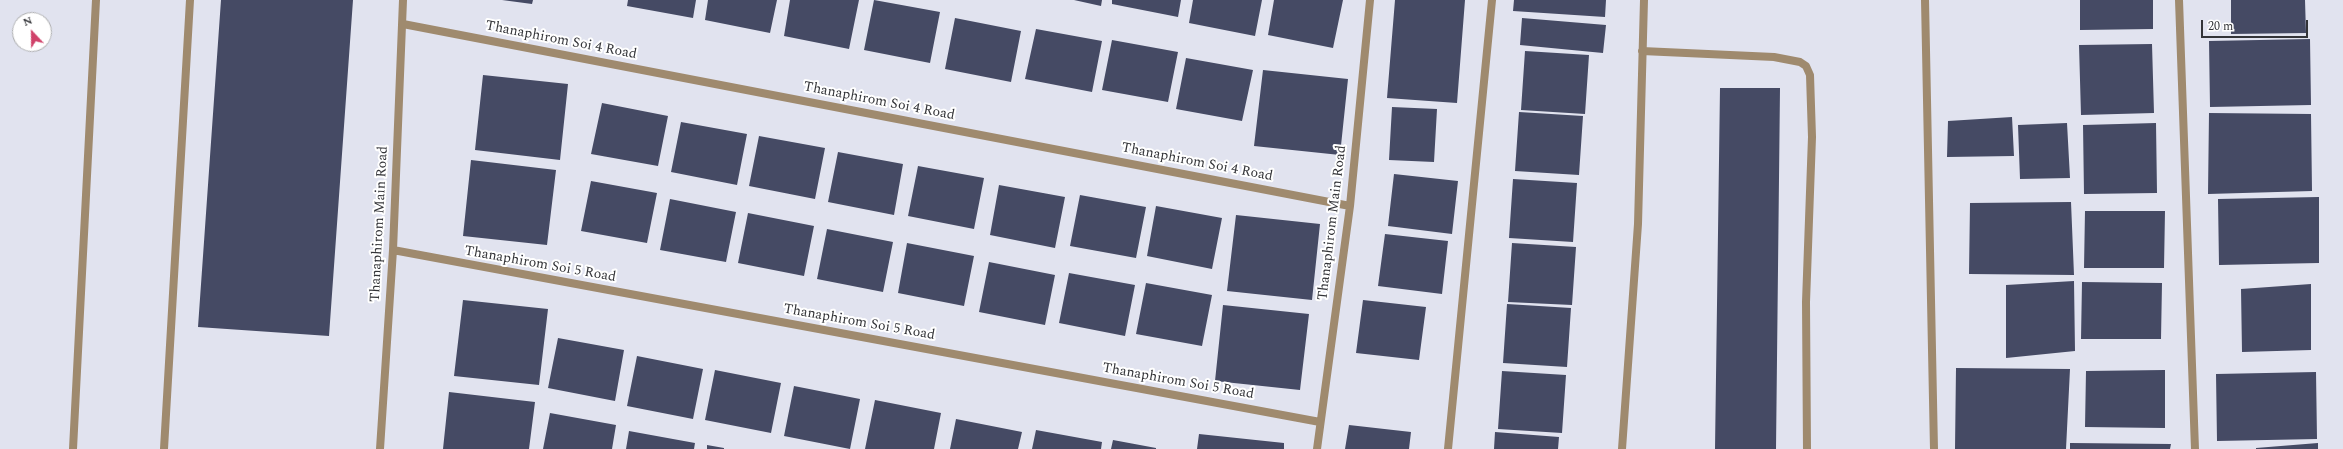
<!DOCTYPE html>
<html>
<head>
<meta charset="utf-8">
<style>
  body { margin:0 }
  #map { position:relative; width:2343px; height:449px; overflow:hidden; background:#e1e3ef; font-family:Spectral,serif }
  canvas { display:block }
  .north { position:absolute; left:12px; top:12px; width:40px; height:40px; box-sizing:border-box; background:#fff; border:1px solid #adaeaf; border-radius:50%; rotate:338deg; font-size:11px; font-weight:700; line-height:16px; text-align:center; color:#333438 }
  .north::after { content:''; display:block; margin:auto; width:14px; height:18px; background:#d0426a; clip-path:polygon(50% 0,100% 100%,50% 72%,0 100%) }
  .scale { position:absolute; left:2201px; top:20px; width:107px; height:18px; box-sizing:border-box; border:2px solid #333438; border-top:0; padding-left:5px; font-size:12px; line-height:14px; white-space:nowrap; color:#333438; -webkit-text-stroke:3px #fff; paint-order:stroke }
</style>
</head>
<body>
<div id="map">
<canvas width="2343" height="449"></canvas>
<div class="north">N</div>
<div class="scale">20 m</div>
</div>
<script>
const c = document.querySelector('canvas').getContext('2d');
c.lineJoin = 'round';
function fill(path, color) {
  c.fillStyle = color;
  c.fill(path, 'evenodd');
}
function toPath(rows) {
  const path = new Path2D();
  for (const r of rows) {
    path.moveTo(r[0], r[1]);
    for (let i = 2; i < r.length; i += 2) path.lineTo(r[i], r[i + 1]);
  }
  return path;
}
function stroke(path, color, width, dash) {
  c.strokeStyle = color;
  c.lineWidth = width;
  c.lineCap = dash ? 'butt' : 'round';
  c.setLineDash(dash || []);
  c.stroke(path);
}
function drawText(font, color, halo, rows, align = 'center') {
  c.font = font + ' Spectral,serif';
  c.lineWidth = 4;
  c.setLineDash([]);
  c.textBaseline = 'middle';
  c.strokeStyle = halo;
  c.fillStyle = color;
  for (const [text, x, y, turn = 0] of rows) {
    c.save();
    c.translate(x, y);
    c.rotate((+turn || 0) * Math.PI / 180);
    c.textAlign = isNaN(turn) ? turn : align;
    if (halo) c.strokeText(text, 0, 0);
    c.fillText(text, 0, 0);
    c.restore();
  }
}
fill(toPath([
  [221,0,353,0,329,336,198,327],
  [502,0,533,0,532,4],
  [628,0,696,0,693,18,627,6],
  [708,0,777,0,770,33,705,20],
  [790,0,859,0,849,49,784,36],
  [874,0,940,12,930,63,864,50],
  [1074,0,1102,0,1101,6],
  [1112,0,1181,0,1178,17,1112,4],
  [1193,0,1262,0,1255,36,1189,23],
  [1274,0,1343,0,1333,48,1268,35],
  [1395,0,1465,0,1457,103,1387,98],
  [1514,0,1606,0,1605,17,1513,11],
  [2080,0,2153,0,2153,29,2080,30],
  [2231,0,2305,0,2306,33,2231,34],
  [955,18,1021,31,1011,82,945,69],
  [1522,18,1606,25,1603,53,1520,45],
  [1036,29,1102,41,1092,92,1025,79],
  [2310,39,2311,105,2210,107,2209,41],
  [1112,40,1178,52,1168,102,1102,90],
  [2152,44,2154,113,2081,115,2079,45],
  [1525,51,1589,55,1585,114,1521,110],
  [1186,58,1253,70,1242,121,1176,109],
  [1263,70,1348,79,1340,155,1254,146],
  [483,75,568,84,560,160,475,150],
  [1720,88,1780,88,1776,449,1715,449],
  [602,103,668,116,658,166,591,154],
  [1392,107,1437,109,1434,162,1389,160],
  [1519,112,1583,116,1579,175,1515,171],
  [2209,113,2311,114,2312,191,2208,194],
  [2012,117,2014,156,1947,157,1948,121],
  [681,122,747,134,737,185,671,172],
  [2067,123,2070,178,2020,179,2018,125],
  [2156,123,2157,193,2084,194,2083,125],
  [759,136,825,148,815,199,749,186],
  [838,152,903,164,894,215,828,202],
  [471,160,556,170,547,245,463,236],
  [918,166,984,178,974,229,908,216],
  [1394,174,1458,181,1452,234,1388,226],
  [1513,179,1577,183,1573,242,1509,238],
  [591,181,657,193,647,243,581,231],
  [999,185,1065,197,1055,248,990,235],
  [1080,195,1146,207,1136,258,1070,246],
  [2319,197,2319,263,2219,265,2218,199],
  [670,199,736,212,726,262,660,250],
  [2071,202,2074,275,1969,274,1970,203],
  [1156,206,1222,218,1212,269,1147,256],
  [2085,211,2165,211,2164,268,2084,268],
  [748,213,814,226,804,276,738,263],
  [1236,215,1320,224,1312,300,1227,291],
  [827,229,893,242,883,292,817,279],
  [1385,234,1448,241,1442,294,1378,286],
  [907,243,974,256,964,306,898,293],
  [1512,243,1576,247,1572,305,1508,302],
  [989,262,1055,275,1045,325,979,312],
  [1069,273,1135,285,1125,336,1059,323],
  [2074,281,2075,351,2006,358,2006,285],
  [2082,282,2162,283,2161,339,2081,339],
  [1146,283,1212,295,1202,346,1136,334],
  [2311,284,2311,350,2242,352,2241,289],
  [463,300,548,309,539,385,454,376],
  [1363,300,1426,307,1419,360,1356,353],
  [1507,304,1571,308,1567,367,1503,363],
  [1223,305,1309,314,1300,390,1215,381],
  [558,338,624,350,615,401,548,388],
  [637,356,703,369,693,419,627,406],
  [1956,368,2070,369,2066,449,1955,449],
  [715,370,781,383,771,433,705,420],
  [2165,370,2165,428,2085,427,2086,371],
  [1502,371,1566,375,1562,433,1498,429],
  [2316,372,2317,439,2217,441,2216,374],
  [794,386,860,399,850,449,784,436],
  [449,392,535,402,529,449,443,449],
  [875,400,941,413,934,449,865,449],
  [550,413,616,425,612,449,543,449],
  [956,419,1022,432,1018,449,950,449],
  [1349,425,1411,432,1409,449,1345,449],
  [1036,430,1102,442,1101,449,1032,449],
  [629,431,695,443,694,449,626,449],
  [1495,432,1559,437,1558,449,1494,449],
  [1199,434,1284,443,1284,449,1197,449],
  [1113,440,1156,448,1156,449,1111,449],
  [2070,443,2171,444,2170,449,2070,449],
  [2318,443,2318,449,2256,449,2256,448],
  [707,445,724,448,724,449,707,449]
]), '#454a64');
stroke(toPath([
  [1642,51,1774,57,1800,62,1806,66,1810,75,1812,137,1806,302,1807,449],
  [73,449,96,0],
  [1622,449,1638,224,1644,0]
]), '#9f8a6e', 8);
stroke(toPath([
  [1925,0,1934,449],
  [2179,0,2195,449],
  [403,24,1350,206],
  [393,250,1320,422],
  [164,449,190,0],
  [380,449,393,250,403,0],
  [1317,449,1350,206,1370,0],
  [1448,449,1492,0]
]), '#9f8a6e', 8);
drawText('14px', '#333438', '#fff', [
  ["Thanaphirom Soi 4 Road",561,41,11],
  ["Thanaphirom Soi 4 Road",879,102,11],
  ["Thanaphirom Soi 4 Road",1197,163,11],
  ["Thanaphirom Main Road",1333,223,-83],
  ["Thanaphirom Main Road",380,224,-87],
  ["Thanaphirom Soi 5 Road",540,265,10],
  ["Thanaphirom Soi 5 Road",859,323,10],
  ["Thanaphirom Soi 5 Road",1178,382,10]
]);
</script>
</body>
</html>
